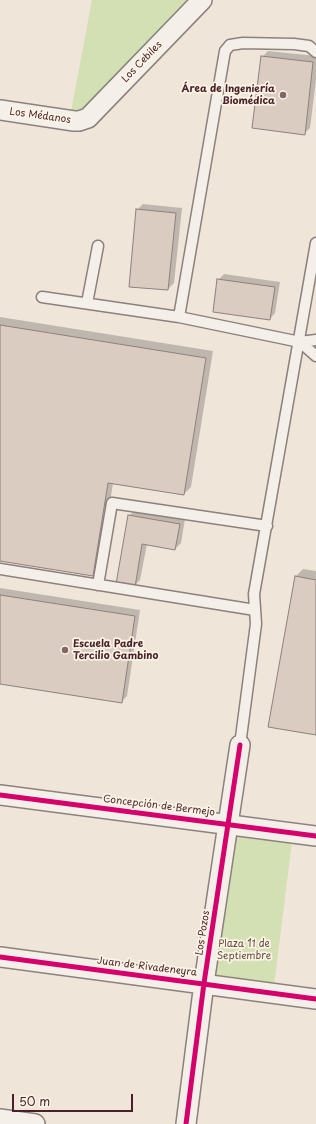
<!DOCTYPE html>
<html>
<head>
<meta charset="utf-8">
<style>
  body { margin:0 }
  #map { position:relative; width:316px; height:1124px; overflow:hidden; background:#efe5d9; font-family:"Playpen Sans",sans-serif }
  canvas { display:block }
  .scale { position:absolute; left:12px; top:1094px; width:121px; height:18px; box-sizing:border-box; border:2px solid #4a1f2b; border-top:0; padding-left:5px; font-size:12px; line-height:14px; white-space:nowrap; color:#4a1f2b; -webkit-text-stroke:3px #fcf5e5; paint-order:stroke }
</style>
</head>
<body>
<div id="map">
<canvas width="316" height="1124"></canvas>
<div class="scale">50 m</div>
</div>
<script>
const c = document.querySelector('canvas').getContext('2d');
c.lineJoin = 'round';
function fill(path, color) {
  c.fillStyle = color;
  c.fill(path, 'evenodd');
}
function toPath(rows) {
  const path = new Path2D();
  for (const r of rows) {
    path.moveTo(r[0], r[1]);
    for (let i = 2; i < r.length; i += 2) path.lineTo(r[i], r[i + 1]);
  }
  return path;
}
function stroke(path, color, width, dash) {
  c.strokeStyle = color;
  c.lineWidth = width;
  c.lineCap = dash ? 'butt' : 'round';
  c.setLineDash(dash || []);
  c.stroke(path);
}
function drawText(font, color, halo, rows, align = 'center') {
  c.font = font + ' "Playpen Sans",sans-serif';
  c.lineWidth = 3.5;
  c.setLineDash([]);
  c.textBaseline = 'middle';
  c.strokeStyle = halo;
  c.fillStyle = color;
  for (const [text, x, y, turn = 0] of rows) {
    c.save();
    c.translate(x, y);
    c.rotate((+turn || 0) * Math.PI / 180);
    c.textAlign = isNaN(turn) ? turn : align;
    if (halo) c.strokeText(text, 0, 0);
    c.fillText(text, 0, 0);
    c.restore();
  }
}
fill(toPath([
  [92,0,191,0,85,108,71,112],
  [229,824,293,833,273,993,204,983]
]), '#d2e0b4');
fill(toPath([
  [268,51,316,56,316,80,310,128,304,134,262,57],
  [143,204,182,208,174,283,168,289,137,210],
  [224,274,280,282,275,313,270,319,218,280],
  [0,317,213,351,191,487,184,494,113,483,100,567,93,574,0,560],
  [135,510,185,519,181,543,175,549,147,544,140,580,134,586,129,516],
  [303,569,316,571,316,734,296,576],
  [0,588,140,610,127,696,121,702,0,683]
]), '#0003');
const building = toPath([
  [261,56,313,62,305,135,252,128,261,56],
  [136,209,176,213,168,290,129,287,136,209],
  [217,279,275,287,270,320,213,312,217,279],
  [0,325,206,358,184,495,108,483,93,576,0,561,0,325],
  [128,515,180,524,175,550,142,544,135,587,116,584,128,515],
  [295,576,316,580,316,735,268,727,295,576],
  [0,595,135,616,122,703,0,684,0,595]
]);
fill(building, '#dbccc1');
stroke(building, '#8d807d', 1);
const lane = toPath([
  [316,52,309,46,294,44,243,43,230,45,225,51,179,317,300,342,316,340],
  [42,297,179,317],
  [87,303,98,246],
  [300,342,316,356],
  [0,569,255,610],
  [98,585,112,503,267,526],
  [240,745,256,624,254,594,316,243]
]);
const street = toPath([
  [0,110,74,121,79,121,88,118,202,0],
  [0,795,316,836],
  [0,957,316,999],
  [0,1119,35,1124],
  [186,1124,204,983,240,745]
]);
stroke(lane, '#8d807d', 13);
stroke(street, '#8d807d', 22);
stroke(lane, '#f4f0e9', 10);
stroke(street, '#f4f0e9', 19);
stroke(toPath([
  [0,795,316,836],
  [0,957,316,999],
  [186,1124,204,983,240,745]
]), '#d6006c', 5);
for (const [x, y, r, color] of [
  [283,95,4,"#846468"],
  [65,650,4,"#846468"]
]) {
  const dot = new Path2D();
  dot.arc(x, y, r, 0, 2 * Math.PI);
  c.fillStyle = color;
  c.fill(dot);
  stroke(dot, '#fcf5e5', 1.5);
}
drawText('10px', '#4a1f2b', '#fcf5e5', [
  ["Los Cebiles",142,62,-46],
  ["Los Médanos",40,116,8],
  ["Concepción de Bermejo",159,806,7],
  ["Los Pozos",203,933,-81],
  ["Juan de Rivadeneyra",147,967,7]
]);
drawText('bold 10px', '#4a1f2b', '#fcf5e5', [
  ["Área de Ingeniería",275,89],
  ["Biomédica",275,101],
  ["Escuela Padre",73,644,"left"],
  ["Tercilio Gambino",73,656,"left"]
], 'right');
drawText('10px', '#664e46', '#fcf5e5', [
  ["Plaza 11 de",244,944],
  ["Septiembre",244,956]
]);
</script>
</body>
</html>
